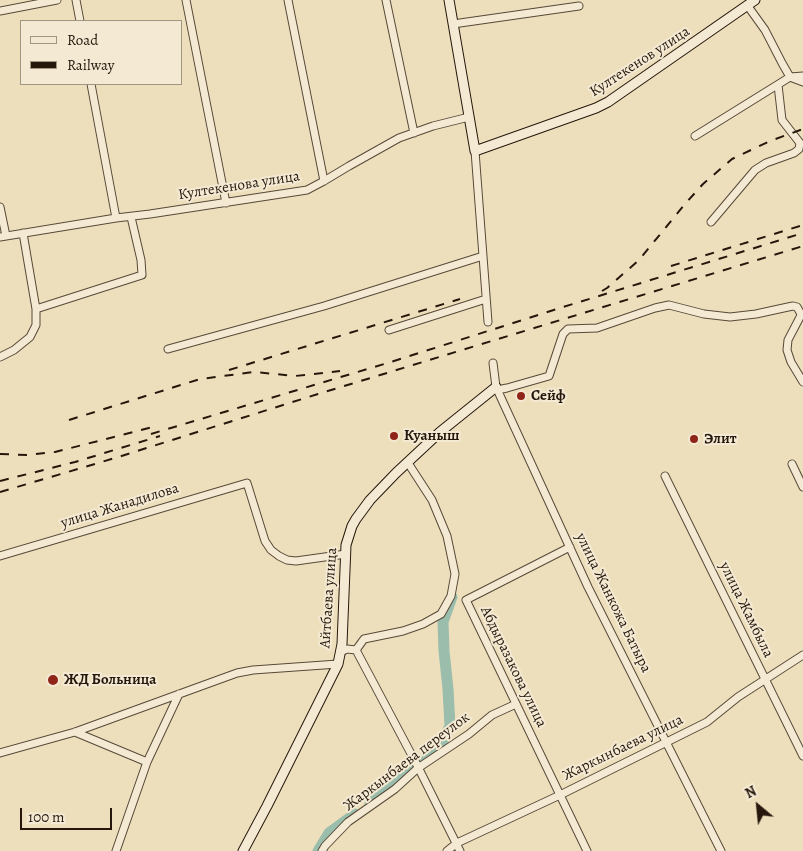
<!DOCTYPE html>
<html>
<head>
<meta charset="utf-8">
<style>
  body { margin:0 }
  #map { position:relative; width:803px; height:851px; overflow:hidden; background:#eedfbc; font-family:Alegreya,serif }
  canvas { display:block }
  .legend { position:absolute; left:20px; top:20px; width:162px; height:65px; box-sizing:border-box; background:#f4ead3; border:1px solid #a19683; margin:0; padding:6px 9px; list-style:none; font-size:15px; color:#25170c }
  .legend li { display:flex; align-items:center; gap:10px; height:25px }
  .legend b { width:25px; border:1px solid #a19683 }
  .north { position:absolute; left:733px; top:781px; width:50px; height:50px; -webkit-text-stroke:4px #f4ead3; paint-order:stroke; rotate:332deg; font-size:14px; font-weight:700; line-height:20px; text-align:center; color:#25170c }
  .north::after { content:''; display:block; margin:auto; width:18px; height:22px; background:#25170c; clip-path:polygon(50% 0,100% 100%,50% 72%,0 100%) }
  .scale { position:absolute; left:20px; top:808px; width:92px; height:22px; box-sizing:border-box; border:2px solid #25170c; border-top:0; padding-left:6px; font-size:15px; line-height:18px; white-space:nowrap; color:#25170c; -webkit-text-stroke:4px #f4ead3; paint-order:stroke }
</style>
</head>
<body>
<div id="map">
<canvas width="803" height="851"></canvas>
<ul class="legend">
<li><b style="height:6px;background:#f4ead3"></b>Road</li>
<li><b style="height:6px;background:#25170c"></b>Railway</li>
</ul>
<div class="north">N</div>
<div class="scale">100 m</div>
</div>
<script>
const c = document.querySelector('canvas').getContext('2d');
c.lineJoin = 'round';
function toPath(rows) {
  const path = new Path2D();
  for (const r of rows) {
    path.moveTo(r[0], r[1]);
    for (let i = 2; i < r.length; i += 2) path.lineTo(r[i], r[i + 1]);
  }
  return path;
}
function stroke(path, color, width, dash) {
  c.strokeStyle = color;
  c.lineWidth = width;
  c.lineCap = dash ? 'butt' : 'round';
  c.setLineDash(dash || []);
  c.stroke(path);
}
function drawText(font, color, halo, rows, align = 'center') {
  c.font = font + ' Alegreya,serif';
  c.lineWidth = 4;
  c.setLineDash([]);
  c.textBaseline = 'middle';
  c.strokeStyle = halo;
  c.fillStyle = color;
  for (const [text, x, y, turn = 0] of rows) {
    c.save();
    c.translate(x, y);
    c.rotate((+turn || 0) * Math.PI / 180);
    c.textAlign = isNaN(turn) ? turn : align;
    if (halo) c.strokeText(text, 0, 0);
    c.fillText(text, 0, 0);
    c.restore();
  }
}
stroke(toPath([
  [370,803,412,770,443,740,450,726,448,689,444,651,443,622,452,597],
  [318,851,329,833,355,814]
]), '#9abdac', 11);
const street = toPath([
  [76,0,80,21],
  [186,0,226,203],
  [288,0,324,181],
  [386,0,414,133],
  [747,5,765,30,782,63,790,77,803,82],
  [0,11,57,0],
  [453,24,579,6],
  [91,84,116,218],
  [695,136,790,77,803,76],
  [475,151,488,322],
  [0,207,6,236],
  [711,222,755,170,766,163,794,153,799,149,800,143,782,120,778,85],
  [0,237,116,218,150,214,307,190,324,181,349,166,399,138,433,126,469,117],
  [36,309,142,275,141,260,131,217],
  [389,330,486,299],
  [168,349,324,306,483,256],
  [0,357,14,350,30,337,36,325,36,309,23,233],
  [493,363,496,387,588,587,721,851],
  [497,390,507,388,549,376,563,334,568,329,597,328,655,308,669,305,704,314,730,317,756,314,788,307,793,306,797,307,801,314,800,317,788,340,787,350,791,362,803,382],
  [792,464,803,487],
  [665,476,803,756],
  [570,547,466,600,587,851],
  [0,556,247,483,265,541,271,550,279,556,287,560,296,561,346,554],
  [356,650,364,639,403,631,423,624,441,614,451,596,455,574,447,536,432,500,408,463],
  [356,650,417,765,460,851],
  [340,652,347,649,356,650],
  [75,732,147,762],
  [0,753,75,732,237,673,253,670,338,664],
  [116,851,147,762,179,694],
  [322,851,325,846,348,822,395,789,418,768,469,734,492,715,516,704],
  [447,851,457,843,560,795,707,722,738,697,803,655]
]);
const secondary = toPath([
  [449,0,475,151,596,108,608,102,755,0],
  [243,851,267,806,338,664,342,644,346,545,352,526,356,519,370,500,396,473,440,432,496,387]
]);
stroke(street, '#574938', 9);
stroke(secondary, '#25170c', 11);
stroke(street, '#f4ead3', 7);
stroke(secondary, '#f4ead3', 9);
stroke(toPath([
  [671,266,803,225],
  [602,291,607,288,639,260,685,204,703,184,732,159,770,141,803,129],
  [229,370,460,299],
  [69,420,200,379,254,372,295,376,340,371],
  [151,434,394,361,560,308,803,233],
  [0,454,27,455,55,452,157,426],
  [0,481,75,462,160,436],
  [0,492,115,458,318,394,803,246]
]), '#25170c', 2, [9, 9]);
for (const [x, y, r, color] of [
  [521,396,5,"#8f2418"],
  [394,436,5,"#8f2418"],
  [694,439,5,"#8f2418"],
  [53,680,6,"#8f2418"]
]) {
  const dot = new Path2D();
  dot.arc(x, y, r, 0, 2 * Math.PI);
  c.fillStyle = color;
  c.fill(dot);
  stroke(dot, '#f4ead3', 2);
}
drawText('15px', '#25170c', '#f4ead3', [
  ["Култекенов улица",640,62,-33],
  ["Култекенова улица",239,186,-9],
  ["улица Жанадилова",120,506,-17],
  ["Айтбаева улица",329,598,-86],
  ["улица Жанкожа Батыра",613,603,64],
  ["улица Жамбыла",746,610,64],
  ["Абдыразакова улица",513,667,64],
  ["Жаркынбаева улица",623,748,-26],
  ["Жаркынбаева переулок",407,762,-37]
]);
drawText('bold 15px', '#25170c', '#f4ead3', [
  ["Сейф",531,396],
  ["Куаныш",404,436],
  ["Элит",704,439],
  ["ЖД Больница",64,680]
], 'left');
</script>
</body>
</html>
